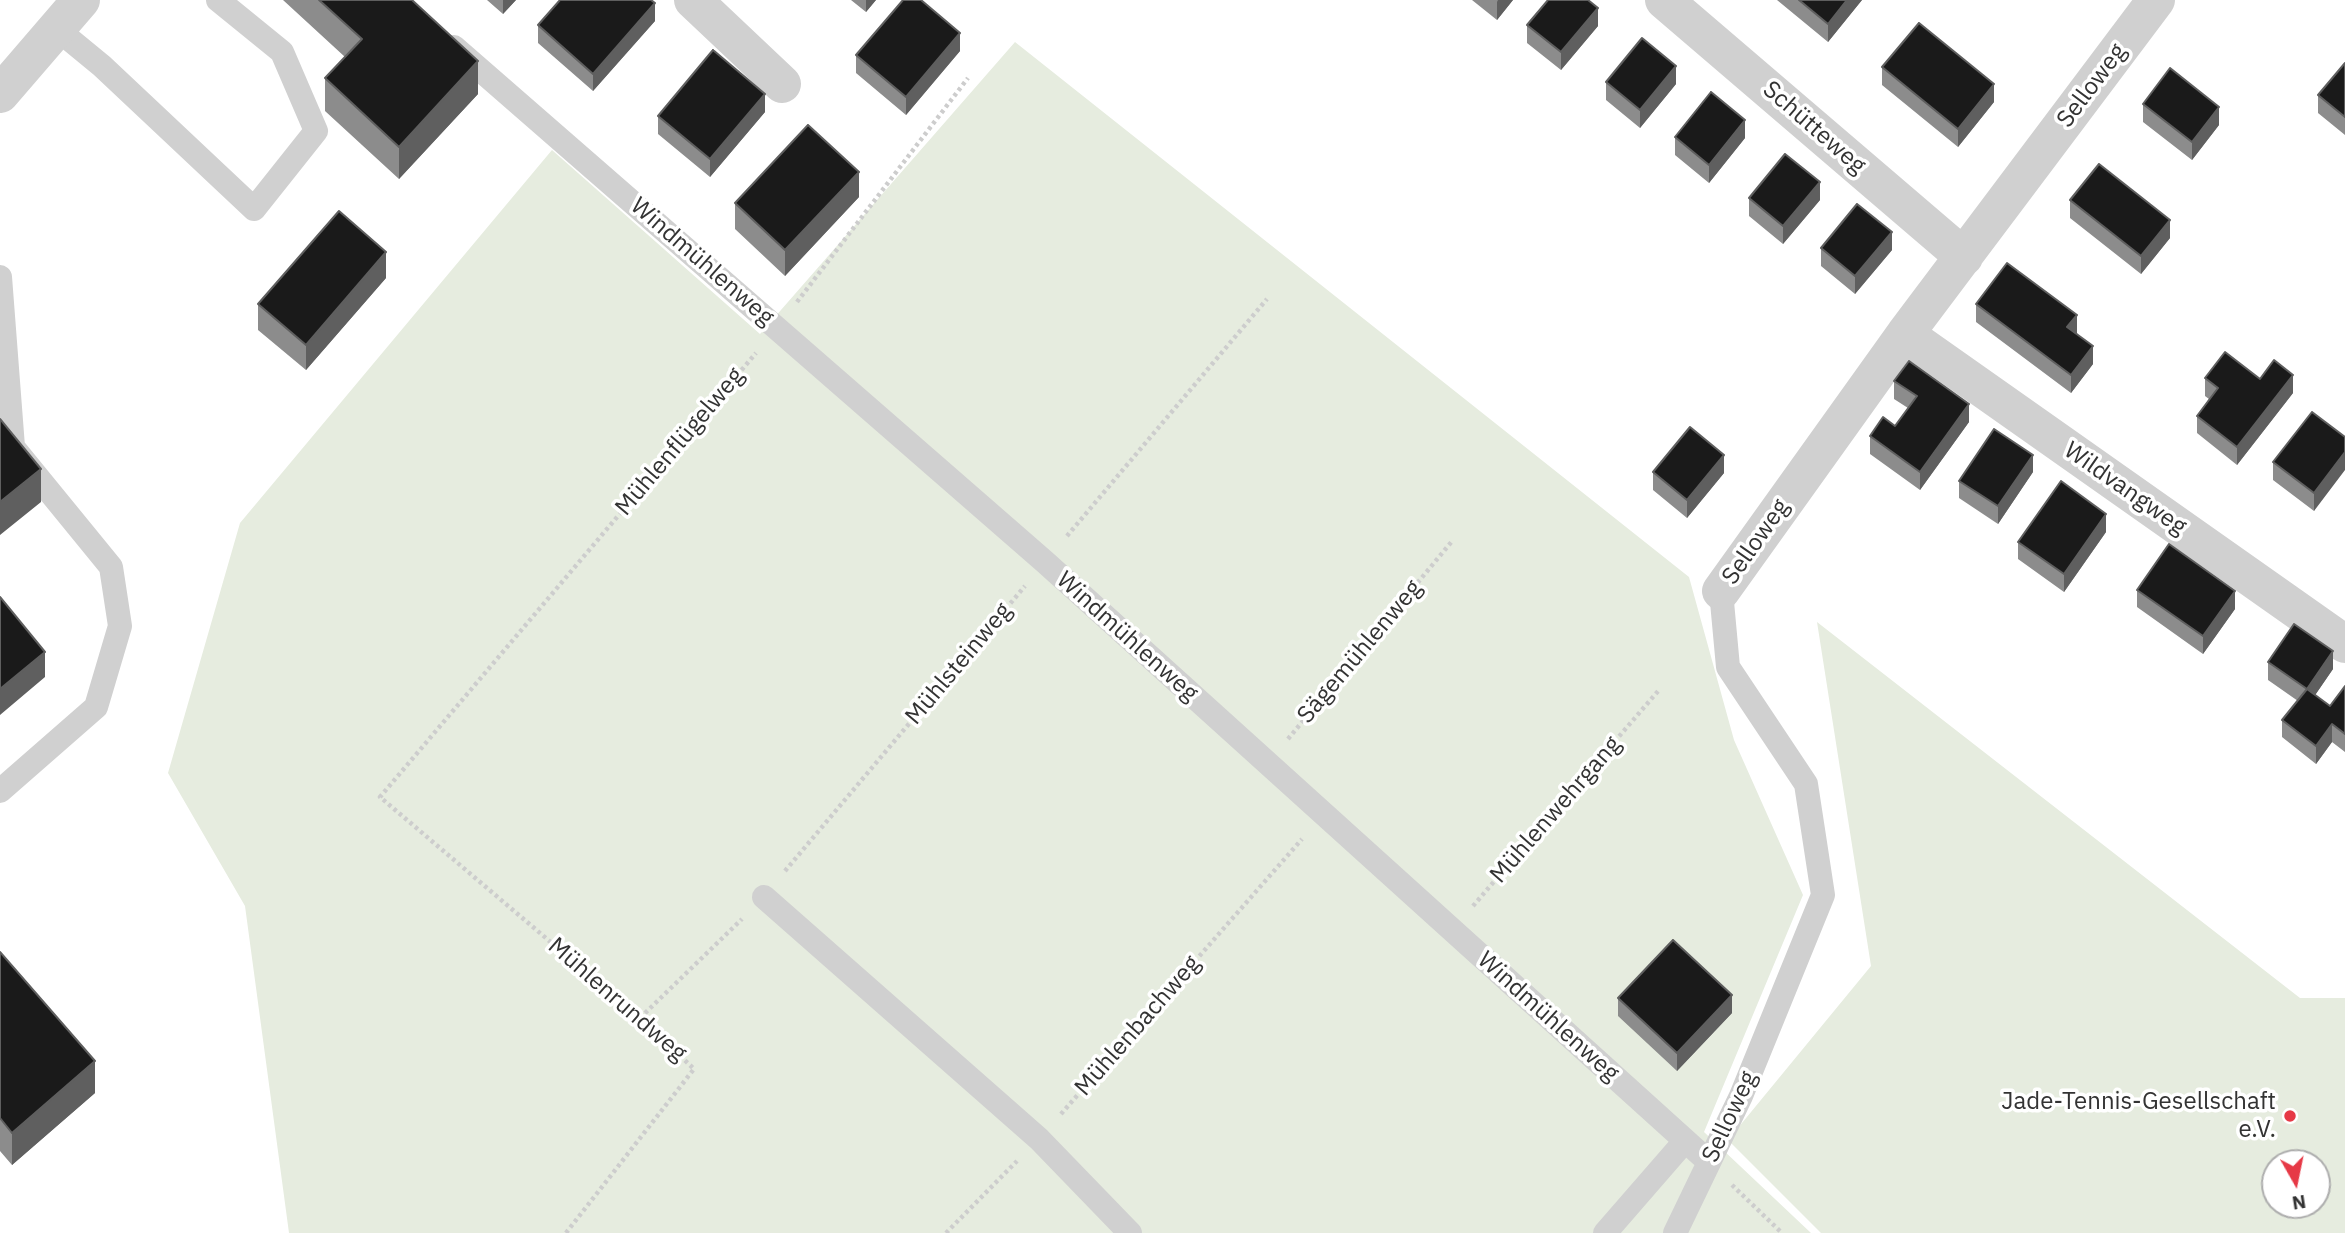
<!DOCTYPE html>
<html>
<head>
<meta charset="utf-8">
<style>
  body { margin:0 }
  #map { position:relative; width:2345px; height:1233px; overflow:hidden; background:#fff; font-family:"IBM Plex Sans",sans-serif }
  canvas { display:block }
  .north { position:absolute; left:2261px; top:1149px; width:70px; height:70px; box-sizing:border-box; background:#fff; border:2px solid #adadad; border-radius:50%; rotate:171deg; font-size:19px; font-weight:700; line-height:28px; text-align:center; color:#333 }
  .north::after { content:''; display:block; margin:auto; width:24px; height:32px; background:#e63946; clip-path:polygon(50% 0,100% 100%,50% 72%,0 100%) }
</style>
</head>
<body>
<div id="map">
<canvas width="2345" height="1233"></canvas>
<div class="north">N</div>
</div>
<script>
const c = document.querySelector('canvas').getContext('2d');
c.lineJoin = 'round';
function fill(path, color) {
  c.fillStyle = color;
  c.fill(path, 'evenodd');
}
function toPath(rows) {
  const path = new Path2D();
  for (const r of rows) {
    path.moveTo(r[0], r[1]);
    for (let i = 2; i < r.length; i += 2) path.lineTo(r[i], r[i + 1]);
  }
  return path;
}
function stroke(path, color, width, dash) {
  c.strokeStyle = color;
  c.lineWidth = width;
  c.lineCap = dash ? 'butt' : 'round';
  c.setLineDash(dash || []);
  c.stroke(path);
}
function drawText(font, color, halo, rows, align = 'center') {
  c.font = font + ' "IBM Plex Sans",sans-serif';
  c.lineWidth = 7;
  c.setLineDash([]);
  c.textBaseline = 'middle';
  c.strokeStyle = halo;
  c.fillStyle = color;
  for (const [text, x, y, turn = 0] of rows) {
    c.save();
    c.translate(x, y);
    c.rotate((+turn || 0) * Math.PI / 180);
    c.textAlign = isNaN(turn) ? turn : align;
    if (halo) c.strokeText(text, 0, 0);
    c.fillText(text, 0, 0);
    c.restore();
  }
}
fill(toPath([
  [1015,42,1689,577,1734,740,1803,895,1704,1132,1811,1233,289,1233,245,906,168,773,240,523,552,150,760,334],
  [1817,622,2300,998,2345,998,2345,1233,1821,1233,1728,1140,1871,966],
  [2275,1163,2317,1163,2317,1205,2275,1205]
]), '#e6ecdf');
stroke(toPath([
  [797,302,968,78],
  [1067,536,1267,299],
  [1288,739,1453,540],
  [785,871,1025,586],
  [1473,906,1659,690],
  [640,1018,742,919],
  [1061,1114,1302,839],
  [1732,1185,1782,1233],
  [566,1233,694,1069,640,1018,380,797,756,353],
  [946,1233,1017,1161]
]), '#cdcdcd', 4.5, [3.5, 3.5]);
stroke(toPath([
  [57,29,102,66,254,209,316,131,282,52,218,0],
  [454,47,1045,562,1709,1162],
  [0,277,13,447,111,567,120,626,96,707,0,791],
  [764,897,1039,1139,1130,1233],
  [1605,1233,1685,1141],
  [1675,1233,1741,1096,1823,895,1806,784,1728,667,1721,591]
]), '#d0d0d0', 24);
stroke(toPath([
  [693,0,782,84],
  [1664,0,1964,257],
  [0,94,81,0],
  [1905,334,2345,644],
  [1721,591,1905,334,2156,0]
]), '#d0d0d0', 38);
fill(toPath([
  [283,0,412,0,478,94,399,179,325,111,325,78,345,57],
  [487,0,516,0,503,14],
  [851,0,876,0,866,12],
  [1472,0,1513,0,1497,20],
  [1777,0,1862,0,1828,42],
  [655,21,593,91,538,43,538,25],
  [1527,25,1598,26,1561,70,1527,43],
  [960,51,906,115,856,73,856,55],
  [2345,63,2345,135,2318,113,2318,95],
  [1882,67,1994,102,1958,147,1882,85],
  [1606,82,1676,84,1640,128,1606,100],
  [2143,104,2219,125,2192,160,2143,122],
  [765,112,710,177,658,134,658,116],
  [1675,137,1745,138,1709,183,1675,155],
  [859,197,785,276,735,229,735,203],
  [1749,198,1820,200,1783,244,1749,216],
  [2070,200,2170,238,2141,274,2070,218],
  [1821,248,1892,250,1855,294,1821,266],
  [386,278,306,370,258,330,258,304],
  [1976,304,2077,333,2093,364,2071,393,1976,322],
  [2205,378,2260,379,2293,393,2237,465,2197,433,2197,416,2209,399,2205,396],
  [1894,381,1969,422,1920,490,1870,454,1870,436,1895,426,1908,408,1894,399],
  [2345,437,2314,511,2273,480,2273,462],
  [1653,472,1724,473,1687,518,1653,490],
  [2033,472,1998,524,1959,498,1959,481],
  [2106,532,2064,592,2018,559,2018,542],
  [2137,590,2235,609,2203,654,2137,607],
  [2268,662,2333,669,2315,695,2330,706,2345,686,2345,752,2332,742,2316,764,2282,737,2282,720,2298,701,2268,680],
  [0,952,95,1093,12,1165,0,1151],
  [1618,998,1732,1013,1677,1071,1618,1016]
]), '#8c8c8c');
fill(toPath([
  [503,0,516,0,503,14],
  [866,0,876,0,866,12],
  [1498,0,1513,0,1497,20,1497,2],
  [1847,0,1862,0,1828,42,1828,24],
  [655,3,655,21,593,91,593,74],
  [1598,8,1598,26,1561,70,1561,52],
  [960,33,960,51,906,115,906,97],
  [478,61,478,94,399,179,399,147],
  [1676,66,1676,84,1640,128,1640,110],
  [1994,84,1994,102,1958,147,1958,129],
  [765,94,765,112,710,177,710,159],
  [2219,107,2219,125,2192,160,2192,142],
  [1745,120,1745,138,1709,183,1709,165],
  [859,172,859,197,785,276,785,250],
  [1820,182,1820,200,1783,244,1783,226],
  [2170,220,2170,238,2141,274,2141,256],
  [1892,232,1892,250,1855,294,1855,276],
  [386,252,386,278,306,370,306,345],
  [2077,315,2077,333,2067,345,2067,327],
  [2093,346,2093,364,2071,393,2071,375],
  [2293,375,2293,393,2237,465,2237,447],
  [1969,404,1969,422,1920,490,1920,472],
  [2345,452,2345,470,2314,511,2314,493],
  [1724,455,1724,473,1687,518,1687,500],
  [2033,455,2033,472,1998,524,1998,506],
  [41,469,41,502,0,535,0,502],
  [2106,514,2106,532,2064,592,2064,574],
  [2235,591,2235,609,2203,654,2203,636],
  [2333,651,2333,669,2307,707,2307,689],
  [45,652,45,677,0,715,0,689],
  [2332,724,2332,742,2316,764,2316,746],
  [1732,995,1732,1013,1677,1071,1677,1053],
  [95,1061,95,1093,12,1165,12,1133]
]), '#5f5f5f');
const building = toPath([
  [319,0,412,0,478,61,399,147,325,78,362,39,319,0],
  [560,0,651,0,655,3,593,74,538,25,560,0],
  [903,0,921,0,960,33,906,97,856,55,903,0],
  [1548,0,1588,0,1598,8,1561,52,1527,25,1548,0],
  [1799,0,1847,0,1828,24,1799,0],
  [1919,23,1994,84,1958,129,1882,67,1919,23],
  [1642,38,1676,66,1640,110,1606,82,1642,38],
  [713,50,765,94,710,159,658,116,713,50],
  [2345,63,2345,117,2318,95,2345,63],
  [2170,68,2219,107,2192,142,2143,104,2170,68],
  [1711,92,1745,120,1709,165,1675,137,1711,92],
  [808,125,859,172,785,250,735,203,808,125],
  [1785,154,1820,182,1783,226,1749,198,1785,154],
  [2099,164,2170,220,2141,256,2070,200,2099,164],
  [1857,204,1892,232,1855,276,1821,248,1857,204],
  [339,211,386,252,306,345,258,304,339,211],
  [2007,263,2077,315,2067,327,2093,346,2071,375,1976,304,2007,263],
  [2225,352,2260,379,2274,360,2293,375,2237,447,2197,416,2218,388,2205,378,2225,352],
  [1909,361,1969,404,1920,472,1870,436,1883,417,1895,426,1917,396,1894,381,1909,361],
  [2312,412,2345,437,2345,452,2314,493,2273,462,2312,412],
  [0,419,41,469,0,502,0,419],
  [1690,427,1724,455,1687,500,1653,472,1690,427],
  [1994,429,2033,455,1998,506,1959,481,1994,429],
  [2061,481,2106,514,2064,574,2018,542,2061,481],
  [2169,544,2235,591,2203,636,2137,590,2169,544],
  [0,597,45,652,0,689,0,597],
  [2294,624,2333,651,2307,689,2268,662,2294,624],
  [2345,686,2345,734,2332,724,2316,746,2282,720,2307,689,2330,706,2345,686],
  [1673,940,1732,995,1677,1053,1618,998,1673,940],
  [0,952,95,1061,12,1133,0,1118,0,952]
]);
fill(building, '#1a1a1a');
stroke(building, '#5f5f5f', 2);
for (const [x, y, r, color] of [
  [2290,1116,7,"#e63946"]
]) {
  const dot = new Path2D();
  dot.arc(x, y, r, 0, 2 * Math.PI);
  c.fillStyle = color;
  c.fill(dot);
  stroke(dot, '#fff', 2.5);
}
drawText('24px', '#333', '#fff', [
  ["Selloweg",2092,86,-53],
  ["Schütteweg",1814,128,41],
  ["Windmühlenweg",702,262,41],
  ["Mühlenflügelweg",680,442,-50],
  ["Wildvangweg",2125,489,35],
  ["Selloweg",1756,542,-55],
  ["Windmühlenweg",1127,637,42],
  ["Sägemühlenweg",1360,652,-50],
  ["Mühlsteinweg",959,664,-50],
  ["Mühlenwehrgang",1556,810,-49],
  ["Mühlenrundweg",617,1000,41],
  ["Windmühlenweg",1548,1017,42],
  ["Mühlenbachweg",1138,1026,-49],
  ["Selloweg",1730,1117,-65]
]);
drawText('24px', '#333', '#fff', [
  ["Jade-Tennis-Gesellschaft",2276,1102],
  ["e.V.",2276,1130]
], 'right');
</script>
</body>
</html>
